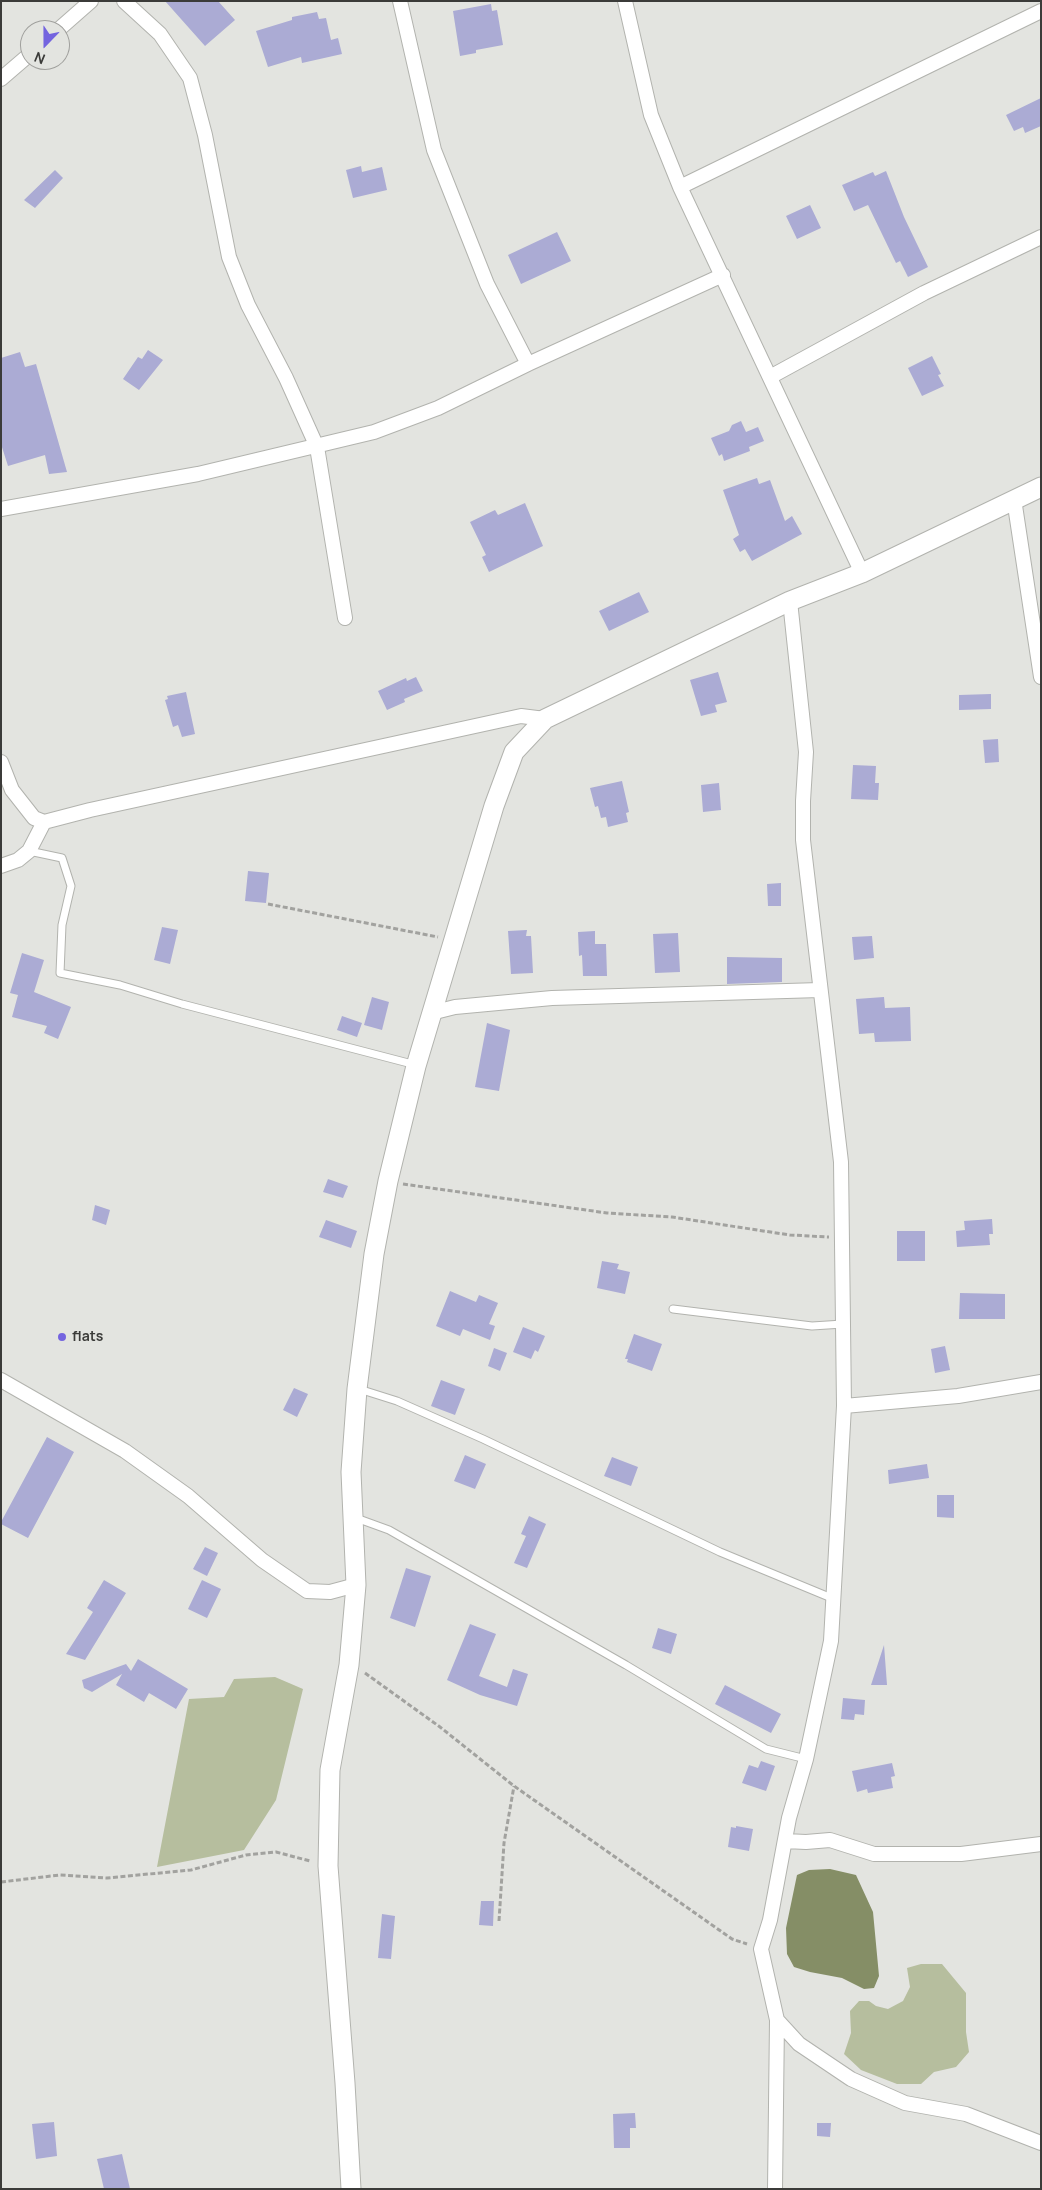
<!DOCTYPE html>
<html>
<head>
<meta charset="utf-8">
<style>
  body { margin:0 }
  #map { position:relative; width:1042px; height:2190px; overflow:hidden; background:#e3e4e0; font-family:Manrope,sans-serif }
  canvas { display:block }
  .frame { position:absolute; inset:0; border:2px solid #3b3b39; pointer-events:none }
  .north { position:absolute; left:20px; top:20px; width:50px; height:50px; box-sizing:border-box; background:#e3e4e0; border:1px solid #a0a09d; border-radius:50%; rotate:202deg; font-size:14px; font-weight:700; line-height:20px; text-align:center; color:#3b3b39 }
  .north::after { content:''; display:block; margin:auto; width:18px; height:22px; background:#7464df; clip-path:polygon(50% 0,100% 100%,50% 72%,0 100%) }
</style>
</head>
<body>
<div id="map">
<canvas width="1042" height="2190"></canvas>
<div class="frame"></div>
<div class="north">N</div>
</div>
<script>
const c = document.querySelector('canvas').getContext('2d');
c.lineJoin = 'round';
function fill(path, color) {
  c.fillStyle = color;
  c.fill(path, 'evenodd');
}
function toPath(rows) {
  const path = new Path2D();
  for (const r of rows) {
    path.moveTo(r[0], r[1]);
    for (let i = 2; i < r.length; i += 2) path.lineTo(r[i], r[i + 1]);
  }
  return path;
}
function stroke(path, color, width, dash) {
  c.strokeStyle = color;
  c.lineWidth = width;
  c.lineCap = dash ? 'butt' : 'round';
  c.setLineDash(dash || []);
  c.stroke(path);
}
function drawText(font, color, halo, rows, align = 'center') {
  c.font = font + ' Manrope,sans-serif';
  c.lineWidth = 4;
  c.setLineDash([]);
  c.textBaseline = 'middle';
  c.strokeStyle = halo;
  c.fillStyle = color;
  for (const [text, x, y, turn = 0] of rows) {
    c.save();
    c.translate(x, y);
    c.rotate((+turn || 0) * Math.PI / 180);
    c.textAlign = isNaN(turn) ? turn : align;
    if (halo) c.strokeText(text, 0, 0);
    c.fillText(text, 0, 0);
    c.restore();
  }
}
fill(toPath([
  [275,1677,303,1689,276,1800,244,1850,157,1867,189,1699,224,1697,234,1679],
  [921,1964,942,1964,966,1993,966,2032,969,2052,956,2067,934,2072,921,2084,897,2084,861,2070,844,2054,851,2033,850,2011,859,2001,869,2001,876,2006,888,2009,903,2001,910,1987,907,1968]
]), '#b6be9e');
fill(toPath([
  [830,1869,856,1875,873,1912,879,1976,874,1988,864,1989,842,1978,810,1972,794,1967,787,1954,786,1928,797,1875,809,1870]
]), '#858e66');
fill(toPath([
  [165,1,218,1,235,20,205,46],
  [491,4,492,11,497,10,503,45,476,50,476,53,460,56,453,11],
  [317,12,319,19,326,18,331,40,338,38,342,54,302,63,301,57,268,67,256,31,292,20,292,17],
  [1041,98,1041,126,1025,133,1023,127,1014,131,1006,115],
  [361,166,362,172,382,167,387,190,353,198,346,170],
  [55,170,63,178,35,208,24,200],
  [886,171,904,217,928,267,908,277,900,261,896,263,868,205,854,211,842,185,873,172,875,176],
  [810,205,821,228,797,239,786,216],
  [557,232,571,261,521,284,508,255],
  [148,350,163,360,139,390,123,379,138,357,142,359],
  [20,352,25,367,36,364,67,472,49,474,45,455,8,466,1,444,1,358],
  [932,356,941,374,938,375,944,386,922,396,908,368],
  [741,421,746,432,758,427,764,441,749,447,750,451,724,461,722,454,719,456,711,438,729,431,732,425],
  [757,478,759,484,770,480,785,521,792,516,802,534,752,561,745,549,740,552,733,539,739,535,723,490],
  [525,503,543,546,489,572,482,557,486,555,470,522,495,510,498,515],
  [639,592,649,612,609,631,599,611],
  [718,672,727,702,715,705,717,712,701,716,690,680],
  [416,677,423,691,404,699,405,702,387,710,378,691,406,678,407,681],
  [186,692,195,734,182,737,178,725,173,727,165,700,168,699,167,696],
  [991,694,991,709,959,710,959,695],
  [998,739,999,762,985,763,983,740],
  [853,765,876,766,875,783,879,783,878,800,851,799],
  [622,781,629,812,626,813,628,822,608,827,606,817,601,818,598,806,595,807,590,788],
  [719,783,721,810,703,812,701,785],
  [248,871,269,873,266,903,245,901],
  [781,883,781,906,768,906,767,884],
  [162,927,178,930,170,964,154,960],
  [527,930,526,936,531,936,533,973,511,974,508,931],
  [595,931,595,944,606,944,607,976,583,976,582,955,579,956,578,932],
  [678,933,680,972,655,973,653,934],
  [872,936,874,958,854,960,852,937],
  [22,953,44,960,34,992,71,1007,58,1039,44,1033,47,1026,12,1017,18,995,10,993],
  [727,957,782,958,782,982,727,984],
  [372,997,389,1002,382,1030,364,1025],
  [884,997,885,1008,910,1007,911,1041,875,1042,874,1033,859,1034,856,999],
  [342,1016,362,1023,357,1037,337,1030],
  [487,1023,510,1030,499,1091,475,1087],
  [328,1179,348,1186,343,1198,323,1192],
  [95,1205,110,1210,106,1225,92,1220],
  [992,1219,993,1234,989,1234,990,1245,957,1247,956,1231,965,1230,964,1221],
  [326,1220,357,1231,351,1248,319,1237],
  [897,1231,925,1231,925,1261,897,1261],
  [602,1261,619,1264,617,1269,630,1272,625,1294,597,1288],
  [450,1291,476,1302,479,1295,498,1303,489,1324,495,1326,490,1340,463,1329,460,1336,436,1326],
  [960,1293,1005,1294,1005,1319,959,1319],
  [523,1327,545,1336,538,1352,535,1350,531,1359,513,1352],
  [634,1334,662,1344,652,1371,627,1362,628,1359,625,1359],
  [945,1346,950,1370,935,1373,931,1349],
  [494,1348,507,1353,500,1371,488,1366],
  [441,1380,465,1389,455,1415,431,1406],
  [294,1388,308,1394,297,1417,283,1410],
  [47,1437,74,1452,28,1538,1,1524,1,1522],
  [465,1455,486,1464,475,1489,454,1481],
  [612,1457,638,1467,631,1486,604,1476],
  [927,1464,929,1478,889,1484,888,1470],
  [937,1495,954,1495,954,1518,937,1517],
  [529,1516,546,1524,527,1568,514,1563,526,1536,521,1534],
  [205,1547,218,1553,207,1576,193,1569],
  [406,1568,431,1576,415,1627,390,1618],
  [104,1580,126,1593,85,1660,66,1654,93,1612,87,1608],
  [202,1580,221,1589,207,1618,188,1609],
  [470,1624,496,1634,479,1676,507,1687,513,1669,528,1674,517,1706,480,1695,447,1680],
  [658,1628,677,1634,671,1654,652,1648],
  [884,1645,887,1685,871,1685],
  [138,1659,188,1689,176,1709,149,1693,144,1702,116,1685,122,1674,92,1692,84,1688,82,1680,126,1664,131,1671],
  [725,1685,781,1714,771,1733,715,1704],
  [843,1698,865,1700,864,1715,855,1714,854,1720,841,1719],
  [761,1761,775,1766,766,1791,742,1783,749,1765,758,1768],
  [892,1763,895,1776,891,1777,893,1788,868,1793,867,1789,857,1792,852,1771],
  [736,1826,753,1829,749,1851,728,1847,731,1827,736,1828],
  [481,1901,494,1901,493,1926,479,1925],
  [382,1914,395,1916,391,1959,378,1958],
  [635,2113,636,2128,630,2128,630,2148,614,2148,613,2114],
  [54,2122,57,2156,36,2159,32,2124],
  [817,2123,831,2123,830,2137,817,2136],
  [122,2154,130,2189,104,2189,97,2159]
]), '#ababd4');
const lane = toPath([
  [29,851,62,858,71,886,62,925,60,973,120,985,182,1004,416,1065],
  [673,1309,812,1326,843,1324],
  [359,1389,397,1401,483,1439,720,1552,834,1599],
  [356,1518,389,1530,626,1665,766,1749,806,1759]
]);
const street = toPath([
  [124,1,160,34,190,78,205,135,229,257,248,305,286,378,317,447,345,618],
  [400,1,434,150,487,284,528,364],
  [625,1,651,115,680,187,862,573],
  [58,30,91,1],
  [1,79,30,54],
  [680,187,1041,11],
  [770,377,924,293,1041,237],
  [1014,499,1041,677],
  [1,509,198,474,374,432,438,408,528,364,723,275],
  [1,762,12,790,34,818,44,822,90,810,521,716,545,719],
  [1,866,18,860,29,851,44,822],
  [431,1013,455,1007,552,998,820,990],
  [1,1380,125,1451,188,1496,262,1560,307,1591,330,1592,356,1585],
  [844,1406,958,1396,1041,1382],
  [785,1841,806,1842,830,1840,874,1854,961,1854,1041,1844],
  [777,2020,799,2044,851,2079,905,2103,966,2114,1041,2143],
  [775,2189,777,2020,761,1949,770,1920,789,1818,806,1759,831,1641,844,1406,841,1162,803,840,803,801,806,752,790,601]
]);
const secondary = toPath([
  [351,2189,345,2083,328,1866,330,1770,349,1665,356,1585,351,1472,357,1389,374,1254,388,1181,416,1066,494,806,514,752,545,719,790,601,862,573,1041,487]
]);
stroke(lane, '#b2b3ae', 9);
stroke(street, '#b2b3ae', 16);
stroke(secondary, '#b2b3ae', 21);
stroke(toPath([
  [268,904,438,937],
  [403,1184,607,1213,672,1217,790,1235,829,1237],
  [365,1673,440,1727,514,1786,732,1939,747,1944],
  [1,1882,60,1875,107,1878,191,1870,246,1855,276,1852,310,1861],
  [499,1921,504,1843,514,1786]
]), '#a2a29f', 3, [5, 2.5]);
stroke(lane, '#fff', 7);
stroke(street, '#fff', 14);
stroke(secondary, '#fff', 19);
for (const [x, y, r, color] of [
  [62,1337,5,"#7464df"]
]) {
  const dot = new Path2D();
  dot.arc(x, y, r, 0, 2 * Math.PI);
  c.fillStyle = color;
  c.fill(dot);
  stroke(dot, '#e3e4e0', 2);
}
drawText('bold 14px', '#3b3b39', '#e3e4e0', [
  ["flats",72,1337]
], 'left');
</script>
</body>
</html>
